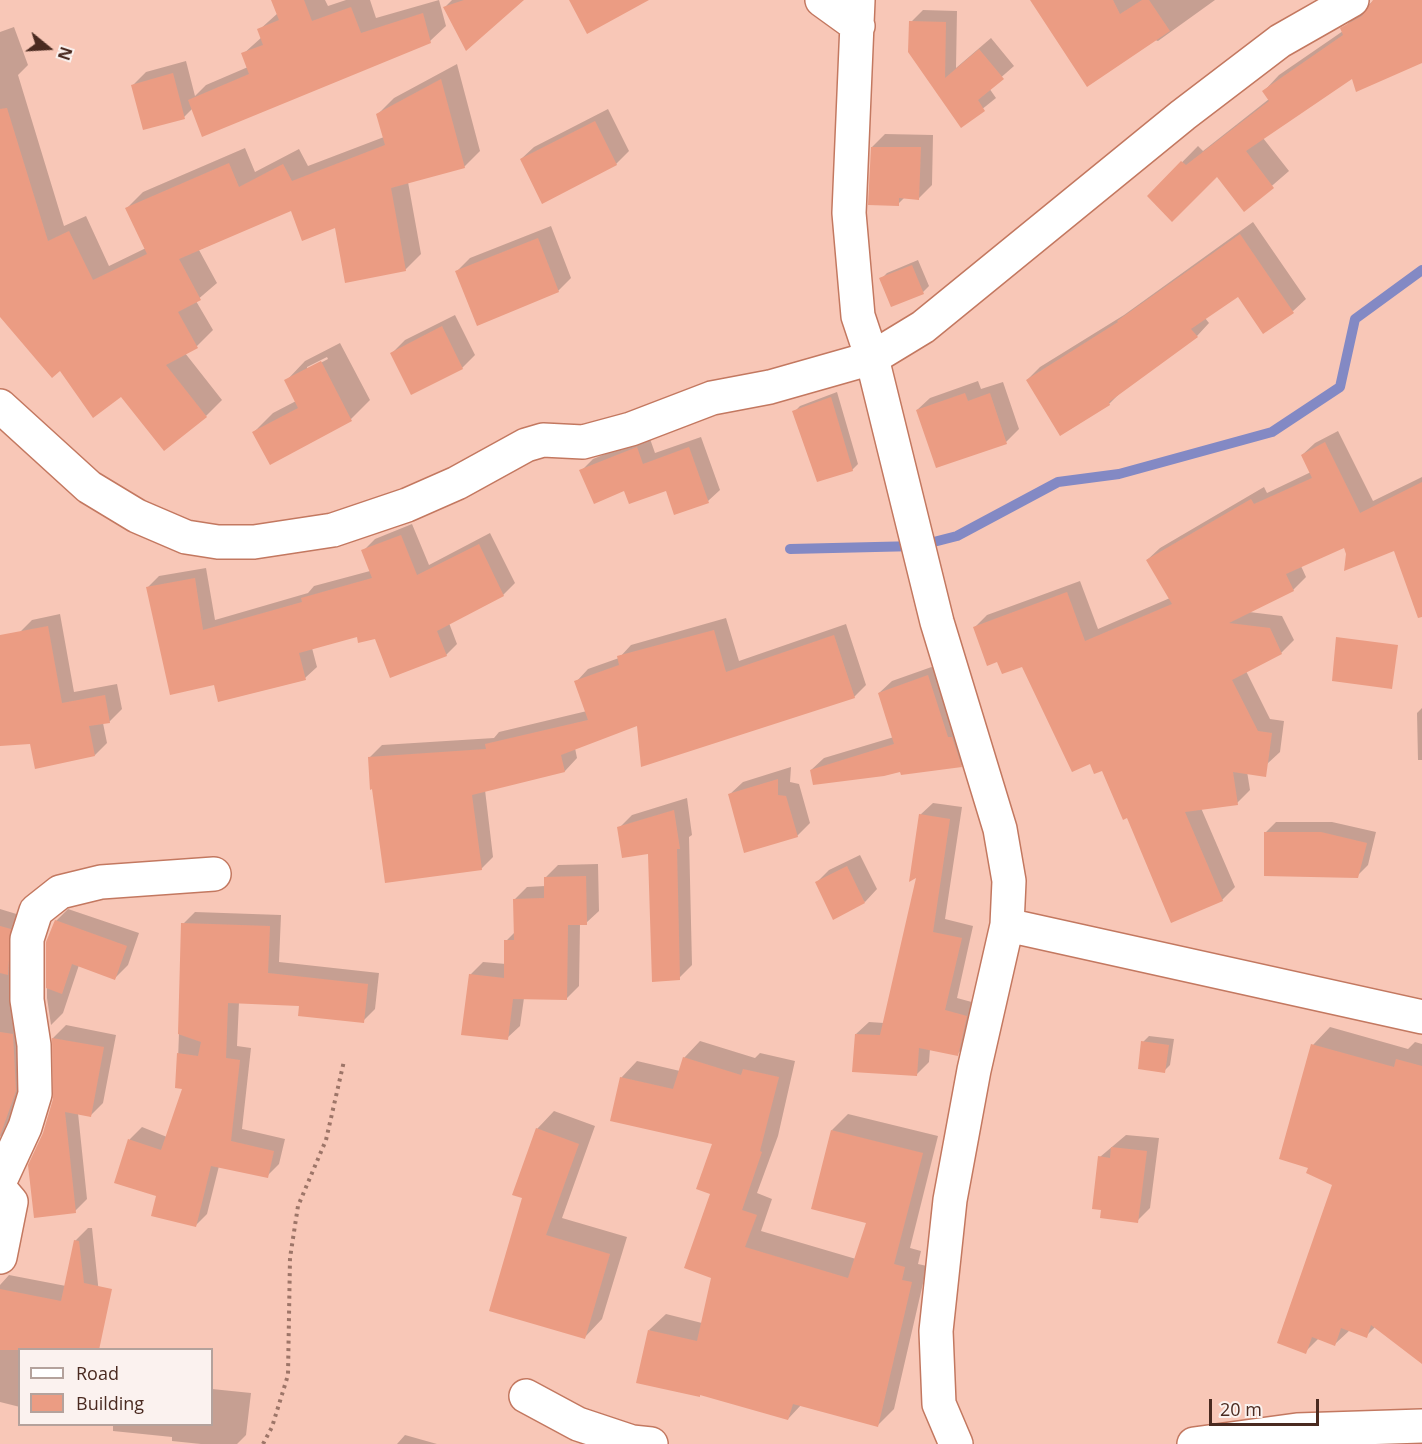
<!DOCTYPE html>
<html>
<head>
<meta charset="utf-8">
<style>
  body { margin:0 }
  #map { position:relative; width:1422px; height:1444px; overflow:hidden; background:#f8c7b7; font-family:"Open Sans",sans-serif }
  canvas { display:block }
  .legend { position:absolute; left:18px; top:1348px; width:195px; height:78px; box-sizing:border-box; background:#fbf2ef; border:2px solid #b4a29c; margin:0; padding:8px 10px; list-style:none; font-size:18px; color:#4a2a20 }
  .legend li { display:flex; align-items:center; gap:12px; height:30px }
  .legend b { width:30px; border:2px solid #b4a29c }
  .north { position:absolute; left:18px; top:18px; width:60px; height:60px; -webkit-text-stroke:4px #fbf2ef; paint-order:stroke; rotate:108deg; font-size:16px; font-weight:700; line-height:24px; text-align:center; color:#4a2a20 }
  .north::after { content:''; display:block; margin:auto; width:21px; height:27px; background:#4a2a20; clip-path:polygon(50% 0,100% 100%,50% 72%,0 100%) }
  .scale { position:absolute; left:1209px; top:1399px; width:110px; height:27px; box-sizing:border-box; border:3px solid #4a2a20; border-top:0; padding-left:8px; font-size:18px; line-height:21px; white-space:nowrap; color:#4a2a20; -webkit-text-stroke:4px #fbf2ef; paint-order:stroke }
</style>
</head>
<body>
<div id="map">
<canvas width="1422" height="1444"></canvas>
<ul class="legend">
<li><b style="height:8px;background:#fff"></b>Road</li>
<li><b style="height:16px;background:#eb9c83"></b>Building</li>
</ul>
<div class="north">N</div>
<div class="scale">20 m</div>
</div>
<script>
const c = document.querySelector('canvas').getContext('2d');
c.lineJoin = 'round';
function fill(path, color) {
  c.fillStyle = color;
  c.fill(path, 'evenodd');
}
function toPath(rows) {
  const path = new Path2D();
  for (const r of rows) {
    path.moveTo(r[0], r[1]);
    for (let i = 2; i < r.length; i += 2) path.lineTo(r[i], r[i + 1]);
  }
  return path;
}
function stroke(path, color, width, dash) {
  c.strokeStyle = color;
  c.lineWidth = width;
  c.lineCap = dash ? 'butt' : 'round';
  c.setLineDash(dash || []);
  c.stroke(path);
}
fill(toPath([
  [272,0,325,0,328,6,346,0,370,0,376,18,439,0,446,26,430,41,193,108,184,117,133,85,146,72,186,61,195,96,206,85,248,67,243,54,262,37,259,30,278,13],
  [452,0,521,0,445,7],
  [1042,0,1215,0,1158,41],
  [1374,0,1422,0,1422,61,1353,77,1263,138,1289,171,1244,210,1217,175,1149,196,1198,146,1203,151,1269,99,1264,91,1279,75,1343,31,1342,29],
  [923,10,957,11,956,68,991,38,1014,66,989,88,996,98,961,126,911,22],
  [14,27,28,65,18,75,64,226,86,216,109,266,146,248,127,208,143,192,245,148,255,172,299,149,308,166,384,137,378,114,394,98,457,64,480,151,464,167,408,182,421,254,405,270,337,226,291,209,199,250,217,283,196,301,213,330,197,346,185,353,222,400,206,416,121,395,60,369,0,314,0,32],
  [608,109,629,151,616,164,521,159,534,147],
  [885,134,933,135,932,185,919,198,905,197,898,204,872,147],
  [1253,222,1306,299,1293,311,1239,295,1205,318,1209,323,1197,336,1122,391,1110,403,1060,434,1027,380,1040,367,1124,315],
  [551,226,571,278,558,291,457,271,470,258],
  [918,260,929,286,923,292,881,279,887,273],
  [455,315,475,355,462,368,412,393,392,353,405,340],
  [340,343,370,400,351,419,271,463,254,432,273,413,296,401,286,381,305,361],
  [327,357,328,359,307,370,307,367],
  [978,381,981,389,1003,382,1019,429,1006,442,917,410,930,398],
  [837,392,858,464,852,470,794,412,800,406],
  [1338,431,1373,501,1422,477,1422,593,1395,549,1348,553,1345,546,1301,566,1306,577,1293,590,1249,612,1282,616,1294,640,1281,653,1246,671,1270,719,1284,721,1280,752,1267,764,1246,765,1250,790,1237,803,1201,808,1235,887,1222,900,1128,816,1102,769,1091,762,1023,665,998,660,975,627,987,615,1080,581,1098,629,1170,598,1147,560,1160,548,1264,487,1267,493,1311,472,1302,455,1315,443],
  [649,436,655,453,701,437,720,490,708,501,667,489,625,489,581,471,593,459],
  [412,524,429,565,490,533,515,583,503,595,449,623,457,644,446,655,358,635,312,648,317,667,305,678,216,683,148,587,159,576,206,568,215,620,308,593,314,586,370,571,363,551,375,539],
  [60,614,74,692,117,684,122,709,109,722,103,723,107,743,95,755,31,742,0,744,0,678,20,632,32,620],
  [726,618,739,661,846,624,866,685,854,697,638,724,575,748,577,758,565,771,485,790,493,857,481,869,369,758,382,745,494,738,499,732,587,711,576,682,588,669,619,658,631,645],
  [940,664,973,754,961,766,901,770,811,770,824,758,894,737,879,693,892,681],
  [1422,708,1422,760,1418,760,1417,713],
  [791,767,790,782,799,784,810,823,797,836,730,794,743,782],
  [687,798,692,835,689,837,692,965,679,978,650,852,619,828,632,815],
  [933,803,962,807,945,919,973,926,957,998,979,1004,970,1042,957,1054,930,1049,929,1062,917,1074,856,1034,869,1022,884,1023,918,875,920,815],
  [1276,822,1332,822,1376,832,1368,865,1357,876,1266,832],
  [860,855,877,889,865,902,816,883,829,870],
  [598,864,599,911,586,923,580,924,579,986,566,999,524,998,520,1026,507,1038,470,975,483,962,506,964,506,941,515,932,514,900,527,887,545,886,545,878,558,865],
  [0,909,23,916,28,1078,10,1127,0,1137],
  [68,909,139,933,128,965,115,978,79,965,63,1013,51,1025,47,998,47,942,55,922],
  [195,912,281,915,279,962,379,973,375,1009,363,1021,300,1005,239,1002,237,1046,251,1048,242,1129,285,1139,279,1164,267,1176,219,1166,207,1214,195,1226,158,1195,116,1182,130,1139,142,1127,167,1137,184,1088,177,1087,183,924],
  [66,1025,116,1035,103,1103,90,1116,78,1113,87,1199,74,1212,44,1133,55,1099,53,1038],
  [1330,1027,1408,1049,1415,1042,1422,1044,1422,1362,1375,1327,1366,1336,1350,1330,1335,1344,1319,1338,1305,1352,1334,1184,1313,1045],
  [1149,1036,1174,1039,1170,1065,1164,1071,1143,1042],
  [700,1041,755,1058,760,1053,795,1061,778,1136,757,1193,772,1199,761,1231,856,1259,868,1222,832,1130,848,1114,938,1136,910,1248,921,1251,918,1264,927,1266,894,1409,877,1426,801,1405,788,1419,702,1394,699,1396,649,1330,666,1314,702,1323,713,1277,714,1143,621,1078,637,1061,680,1071,684,1058],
  [554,1111,595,1126,562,1218,627,1237,602,1319,585,1337,523,1197,537,1129],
  [1126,1135,1159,1138,1150,1208,1137,1221,1100,1157],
  [88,1228,92,1228,102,1322,20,1350,20,1407,0,1402,0,1285,9,1275,66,1286,75,1241],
  [212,1389,251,1393,246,1435,237,1444,201,1444,172,1441,172,1437,113,1431,113,1424,212,1424],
  [405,1435,437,1444,397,1444]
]), '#0003');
stroke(toPath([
  [790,549,918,546,957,536,1058,482,1119,474,1272,432,1340,387,1355,319,1422,270]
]), '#8389c4', 10);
fill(toPath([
  [271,0,304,0,312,21,351,7,361,33,423,13,431,43,202,137,188,100,249,74,241,53,263,45,257,29,279,20],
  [464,0,524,0,466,51,443,7],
  [569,0,649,0,587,34],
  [1030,0,1113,0,1120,14,1142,0,1149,0,1170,31,1087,87],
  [1373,0,1422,0,1422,63,1356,92,1352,79,1246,151,1274,188,1244,212,1217,177,1172,222,1147,196,1181,161,1186,165,1269,101,1262,91,1343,35,1340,28,1362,16],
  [909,21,946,22,945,78,979,49,1004,79,978,100,985,111,961,128,908,52],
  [173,73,185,119,143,130,131,85],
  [441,79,465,168,391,188,406,271,345,283,335,228,302,241,291,211,179,259,201,300,178,312,198,348,166,365,207,417,164,451,121,397,93,418,60,371,52,378,0,317,0,109,7,108,48,241,69,231,93,280,147,254,125,208,229,163,239,187,283,164,292,181,385,145,376,114],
  [595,121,617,165,542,204,520,159],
  [871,147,921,147,919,200,899,198,899,206,868,205],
  [1240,234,1294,313,1263,334,1238,297,1191,329,1198,337,1109,402,1110,405,1060,436,1026,380,1118,322,1117,321],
  [538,238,559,292,477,326,455,271],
  [912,265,924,294,891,307,879,278],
  [442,326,463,369,411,395,390,353],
  [321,361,352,421,270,465,252,432,298,408,284,380],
  [965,393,968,401,990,393,1007,444,936,468,916,410],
  [831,397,853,471,817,482,792,411],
  [1325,442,1360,513,1422,482,1422,617,1418,618,1394,551,1344,571,1346,554,1344,548,1286,574,1294,591,1229,623,1270,628,1282,654,1232,680,1258,731,1272,733,1266,777,1233,772,1238,805,1185,812,1223,901,1171,923,1127,818,1123,820,1102,771,1094,774,1090,764,1072,772,1022,667,1002,674,997,662,987,666,973,627,1067,592,1085,641,1172,604,1146,560,1251,499,1254,504,1312,478,1301,455],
  [637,447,643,464,689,447,709,503,674,515,666,491,629,504,624,491,594,504,579,470],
  [401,535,417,575,479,544,504,596,437,631,447,656,390,678,375,639,358,643,357,637,299,653,306,680,218,702,214,685,170,695,146,587,195,578,203,630,302,602,301,598,372,578,361,550],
  [48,626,62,703,105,695,110,723,89,726,95,756,35,769,30,744,0,746,0,635],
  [714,630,726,672,834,635,855,698,641,767,637,726,561,755,565,772,472,795,482,870,385,883,372,789,370,790,368,757,486,749,485,744,588,720,574,681,619,665,617,656],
  [1336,637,1398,645,1392,689,1332,681],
  [928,675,948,737,952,737,962,767,901,775,900,772,884,776,813,785,810,770,894,744,878,693],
  [778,779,778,795,786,796,798,837,744,853,728,794],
  [674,810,680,849,677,849,680,980,652,982,648,854,622,858,617,827],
  [919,814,950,819,933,932,962,938,945,1010,967,1016,958,1056,919,1048,917,1076,852,1072,855,1034,880,1035,916,878,909,882],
  [1264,832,1321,832,1367,843,1358,878,1264,876],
  [847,866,865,903,833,920,815,882],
  [586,876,587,925,568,925,567,1000,513,999,508,1040,461,1035,469,974,504,978,504,940,514,940,513,899,544,898,544,877],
  [55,920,127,946,115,980,72,964,62,994,46,988,46,942],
  [181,923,270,926,268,973,368,984,364,1023,298,1016,299,1006,228,1003,226,1058,240,1060,231,1141,274,1151,268,1178,211,1166,196,1227,151,1216,156,1196,114,1183,128,1139,161,1150,182,1089,175,1088,177,1053,198,1056,201,1042,178,1034],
  [0,926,11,929,8,975,0,973],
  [0,1032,13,1034,16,1091,0,1136],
  [52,1038,104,1047,91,1117,65,1112,76,1213,34,1218,28,1165,43,1133,53,1099],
  [1141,1041,1169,1045,1165,1073,1138,1069],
  [1311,1044,1394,1067,1396,1059,1422,1066,1422,1364,1371,1325,1367,1338,1341,1328,1335,1346,1312,1337,1306,1354,1277,1343,1332,1185,1306,1173,1308,1168,1279,1159],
  [683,1057,741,1075,743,1069,779,1077,760,1151,762,1152,742,1210,757,1215,745,1247,848,1278,866,1223,811,1209,831,1130,923,1153,894,1264,905,1267,902,1280,912,1282,878,1427,793,1404,788,1420,700,1395,700,1397,636,1383,648,1330,697,1341,711,1278,684,1268,710,1194,696,1189,712,1144,610,1121,620,1077,673,1089],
  [536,1128,579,1144,546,1235,610,1254,585,1339,489,1311,522,1198,512,1195],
  [1111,1147,1147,1151,1138,1223,1100,1218,1101,1210,1092,1209,1098,1156,1110,1158],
  [74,1240,79,1241,84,1283,112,1289,99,1350,0,1350,0,1289,61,1301]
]), '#eb9c83');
const minor = toPath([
  [822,0,858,26],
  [858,0,849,213,858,316,872,358,937,622,1000,829,1009,881,1007,925,974,1070,950,1200,936,1331,939,1404,956,1444],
  [0,406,89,487,137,516,186,537,218,542,254,542,333,530,407,505,457,483,526,445,543,440,583,442,631,429,712,398,770,387,872,358,923,327,1183,115,1280,41,1352,0],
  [1007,925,1422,1017],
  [0,1181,25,1127,35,1094,34,1045,27,1000,27,939,36,911,60,892,101,882,214,874],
  [0,1189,11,1202,0,1257],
  [526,1396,578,1424,632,1442,651,1444],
  [1194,1444,1297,1430,1422,1426]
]);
stroke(minor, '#c37860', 36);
stroke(toPath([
  [263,1444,272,1427,288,1375,290,1258,298,1206,326,1140,344,1061]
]), '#9d7568', 4, [3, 4.5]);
stroke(minor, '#fff', 33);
</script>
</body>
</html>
